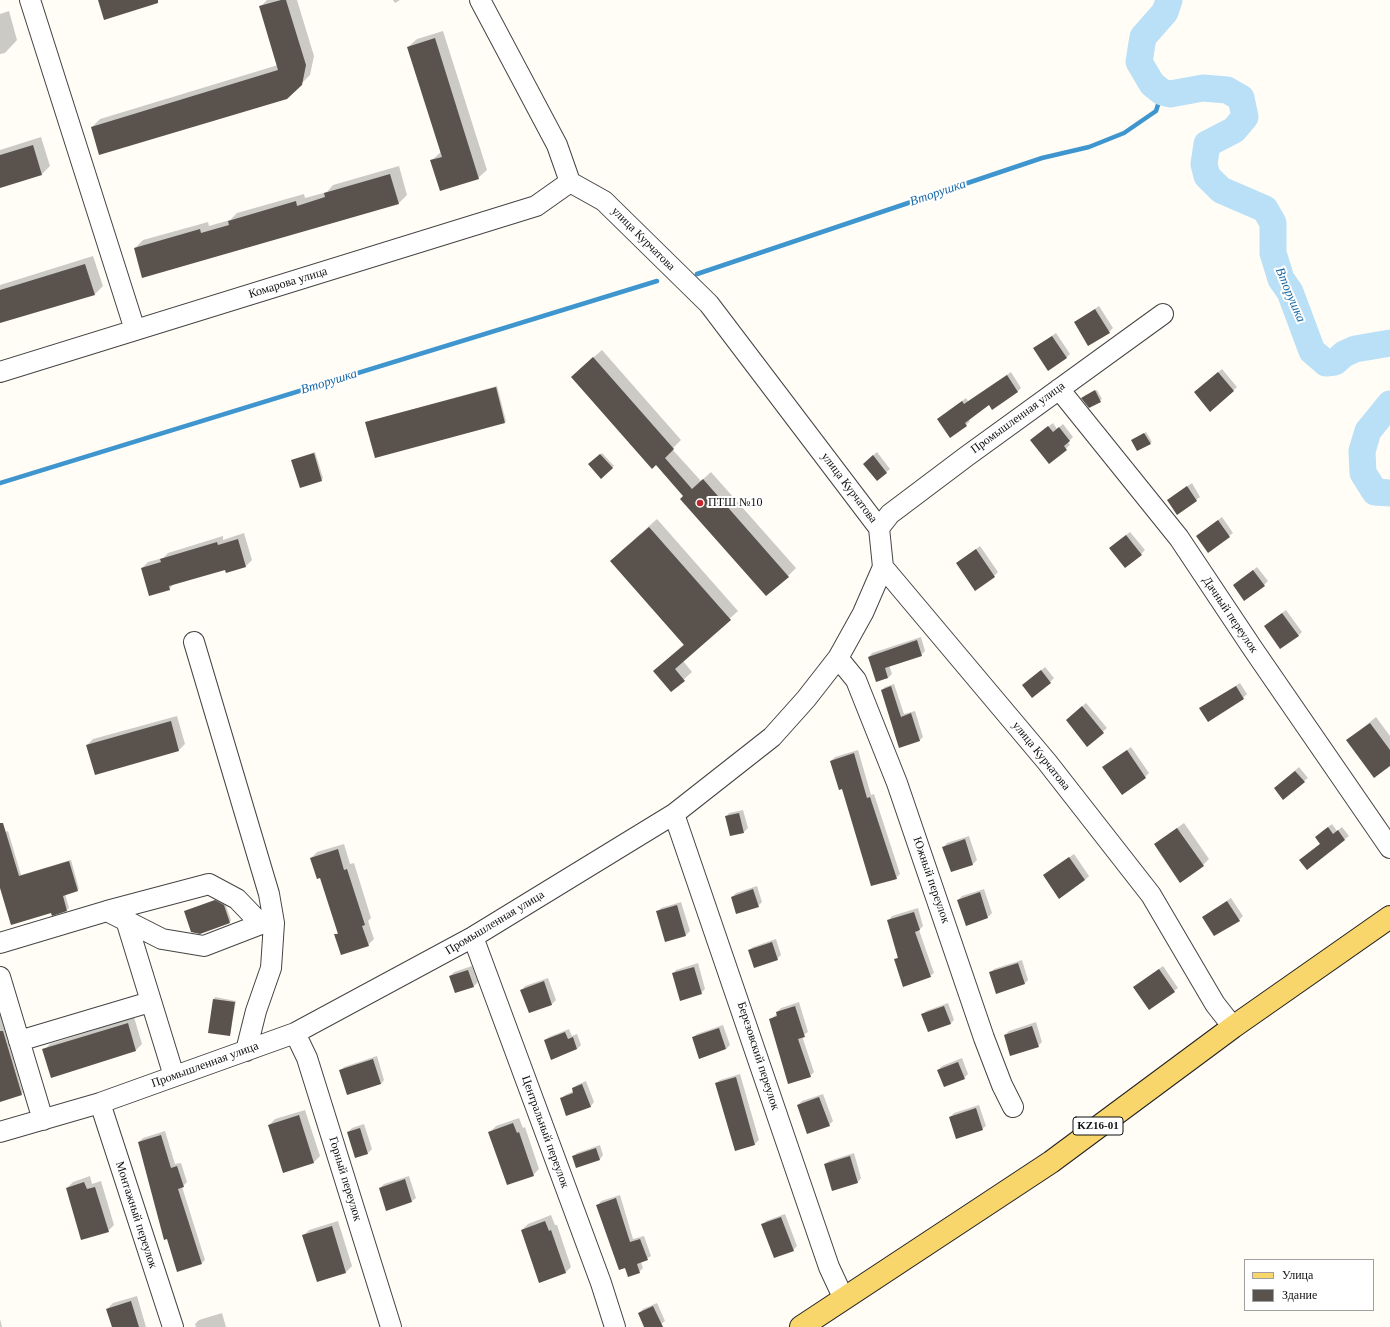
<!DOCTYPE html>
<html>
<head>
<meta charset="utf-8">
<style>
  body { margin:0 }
  #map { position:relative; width:1390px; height:1327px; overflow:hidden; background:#fffdf5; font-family:"Times New Roman",serif }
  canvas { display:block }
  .legend { position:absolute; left:1244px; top:1259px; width:130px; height:52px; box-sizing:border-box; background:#fff; border:1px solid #a0a0a0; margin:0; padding:5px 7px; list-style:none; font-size:12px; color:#111 }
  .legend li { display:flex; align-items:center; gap:8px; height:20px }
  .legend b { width:20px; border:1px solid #a0a0a0 }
</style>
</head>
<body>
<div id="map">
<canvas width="1390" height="1327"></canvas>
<ul class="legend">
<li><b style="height:5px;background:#f9d66b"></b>Улица</li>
<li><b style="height:11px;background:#5a524d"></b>Здание</li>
</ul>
</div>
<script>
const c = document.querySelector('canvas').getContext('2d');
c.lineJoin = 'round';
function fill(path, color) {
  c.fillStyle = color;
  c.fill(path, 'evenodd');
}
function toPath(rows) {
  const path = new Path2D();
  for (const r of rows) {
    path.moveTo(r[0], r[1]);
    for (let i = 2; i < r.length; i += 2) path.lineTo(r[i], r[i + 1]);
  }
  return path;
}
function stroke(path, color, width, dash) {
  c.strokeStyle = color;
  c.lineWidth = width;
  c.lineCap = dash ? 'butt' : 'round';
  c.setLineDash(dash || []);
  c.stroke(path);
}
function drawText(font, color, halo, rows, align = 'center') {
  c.font = font + ' "Times New Roman",serif';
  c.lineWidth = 4;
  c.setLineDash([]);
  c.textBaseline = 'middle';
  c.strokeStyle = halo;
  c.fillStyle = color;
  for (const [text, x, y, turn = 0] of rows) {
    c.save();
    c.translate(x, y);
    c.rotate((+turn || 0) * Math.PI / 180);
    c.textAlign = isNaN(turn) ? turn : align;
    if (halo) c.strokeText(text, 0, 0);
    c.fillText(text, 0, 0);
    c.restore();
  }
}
fill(toPath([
  [267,0,297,0,314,56,310,75,301,84,92,127,100,119,278,65,260,7],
  [393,0,400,0,395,3],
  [9,11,17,40,5,53,0,54,0,14],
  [443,31,487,170,478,178,431,161,441,152,408,47,417,39],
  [41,137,50,166,42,174,0,187,0,150],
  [399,166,407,195,399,203,135,248,143,240,208,222,209,226,230,220,237,213,304,194,305,198,327,192,333,185],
  [93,256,103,286,95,294,0,322,0,285],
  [1099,306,1113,328,1109,332,1075,323],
  [1056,333,1070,354,1066,358,1035,348],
  [602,350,681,440,672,449,701,481,711,472,796,568,788,576,684,496,580,369],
  [1222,369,1237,387,1211,411,1199,389],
  [1011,372,1021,388,1017,392,989,404,968,419,970,421,966,425,938,419,966,398,968,401],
  [497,386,506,421,505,422,366,422],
  [1097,390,1102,399,1090,407,1084,396],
  [1053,423,1057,429,1063,424,1073,437,1068,442,1070,445,1049,463,1035,437],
  [1146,432,1152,442,1150,443,1134,439],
  [315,452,323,478,322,480,292,460],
  [877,452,890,469,877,480,868,460],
  [602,453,614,466,601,477,589,464],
  [1192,483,1200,497,1178,514,1172,497],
  [1222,517,1233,533,1229,536,1201,533],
  [657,519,738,611,683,661,692,672,671,691,663,663,684,644,619,553],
  [1130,532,1145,550,1141,554,1114,544],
  [244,533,252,560,246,566,226,572,225,568,174,584,169,589,142,568,148,562,163,558,168,553,223,536,223,540],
  [980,546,998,572,994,576,957,563],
  [1257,567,1268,581,1264,585,1234,585],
  [1286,610,1302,632,1298,636,1265,626],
  [921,637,925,651,921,655,889,665,892,674,888,678,869,657,872,653],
  [1045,667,1054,678,1050,682,1027,682],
  [1240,683,1247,694,1243,698,1201,708],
  [894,684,904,714,915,711,923,737,920,740,899,747,882,690,885,687],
  [1086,703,1107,728,1088,745,1071,717],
  [177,716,185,744,179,750,87,745,93,739],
  [1376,717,1390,736,1390,765,1348,740],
  [1131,747,1149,773,1145,777,1104,767],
  [858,750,871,795,874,794,900,874,896,878,842,788,831,761,835,757],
  [1299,767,1308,778,1304,781,1279,784],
  [743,810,748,828,744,832,726,817,729,813],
  [1184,823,1209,859,1203,865,1155,844],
  [1332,824,1337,831,1342,827,1349,836,1307,868,1300,860,1321,843,1320,833],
  [8,831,21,875,71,860,79,889,65,894,69,908,67,910,52,914,52,912,0,885,0,834],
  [969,836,977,860,973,864,952,871,944,847,947,843],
  [344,844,350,864,354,863,371,918,368,921,374,939,368,945,336,935,338,932,320,876,311,858,317,852],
  [1074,854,1089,876,1085,880,1048,872],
  [757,886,762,902,758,906,732,897,736,893],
  [984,889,992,913,988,917,958,900,962,896],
  [1231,898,1243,916,1239,920,1203,917],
  [217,899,225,903,231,920,230,922,185,912],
  [681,902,690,931,686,935,666,941,657,912,661,908],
  [918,908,923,926,919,930,934,973,930,976,895,960,899,956,889,920,892,916],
  [776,939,781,955,777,959,749,950,753,947],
  [1022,960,1028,980,1024,984,990,973,994,969],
  [698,963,705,989,701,993,673,974,676,970],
  [472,966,478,982,474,986,456,992,450,976,454,972],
  [1163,966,1178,988,1174,991,1134,987],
  [548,978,556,1000,552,1004,529,1012,522,990,525,986],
  [215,997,236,1001,230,1035,214,999],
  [799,1002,808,1032,802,1036,814,1072,810,1076,771,1019,777,1014,777,1012,781,1008],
  [948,1003,954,1020,950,1024,923,1014,926,1011],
  [0,1014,23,1093,0,1101],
  [134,1017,142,1044,136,1050,52,1076,44,1050,50,1044],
  [1036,1022,1042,1042,1038,1046,1005,1035,1009,1031],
  [723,1025,730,1045,726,1049,693,1038,697,1034],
  [569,1029,572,1036,577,1034,581,1045,577,1049,552,1058,545,1040,549,1037],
  [377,1056,384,1080,381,1084,340,1071,344,1067],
  [962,1058,968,1074,964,1078,938,1070,942,1066],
  [740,1074,759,1140,755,1144,736,1149,716,1083,720,1080],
  [586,1081,594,1102,591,1106,561,1099,565,1095,574,1091,573,1088,577,1085],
  [823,1094,833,1121,829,1125,798,1105,802,1101],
  [979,1105,986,1126,982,1129,950,1117,954,1113],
  [305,1110,320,1156,314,1162,269,1125,275,1119],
  [519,1118,523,1128,525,1127,539,1169,533,1175,490,1132,496,1126],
  [364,1124,372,1149,368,1153,356,1156,348,1132,352,1128],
  [165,1131,175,1164,181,1163,187,1182,182,1187,205,1260,202,1263,139,1142,143,1138],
  [600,1145,603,1155,600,1159,573,1157,577,1153],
  [854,1153,861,1178,858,1182,825,1164,829,1161],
  [90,1176,92,1184,101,1181,114,1225,108,1231,67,1188,73,1182],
  [409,1176,416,1198,412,1201,387,1209,380,1188,384,1184],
  [620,1195,633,1239,644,1236,651,1256,641,1262,643,1268,639,1272,598,1205,601,1201],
  [785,1214,797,1246,793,1250,763,1225,766,1221],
  [551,1215,555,1225,557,1225,571,1267,565,1273,522,1230,528,1224],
  [338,1221,352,1266,346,1272,317,1281,303,1236,309,1230],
  [137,1296,146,1327,113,1327,107,1309,113,1303],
  [657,1303,665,1321,657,1327,645,1327,639,1313,643,1309],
  [222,1313,226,1327,196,1327,195,1324,199,1320],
  [0,1319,2,1327,0,1327]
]), '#0003');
stroke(toPath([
  [697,274,1042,158,1089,147,1124,133,1156,111,1162,92],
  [0,483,657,281]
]), '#3f96cf', 4.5);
stroke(toPath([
  [1169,0,1165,12,1143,37,1139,62,1152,84,1162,92,1170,94,1203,88,1227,90,1241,98,1245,117,1234,130,1207,144,1204,164,1207,176,1221,190,1265,209,1273,223,1273,253,1281,279,1290,292,1312,351,1326,363,1335,362,1344,354,1355,349,1390,343],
  [1390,404,1368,431,1362,451,1363,473,1375,492,1390,493]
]), '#b9e0f7', 27);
fill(toPath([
  [98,0,158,0,158,3,104,20],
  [281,0,286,0,306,65,302,85,287,99,99,155,91,127,278,70,259,6],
  [435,38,479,179,440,191,430,160,442,157,407,47],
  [33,145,42,175,0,188,0,155],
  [390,174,399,204,142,278,134,248,200,229,201,233,229,225,228,221,296,201,297,206,325,197,324,193],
  [85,264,95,295,0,323,0,290],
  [1095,309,1110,333,1088,346,1074,322],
  [1052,336,1067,358,1048,371,1033,348],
  [593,357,674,449,665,458,692,489,703,479,789,577,766,596,680,499,683,496,656,465,652,469,571,377],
  [1218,372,1234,391,1210,412,1194,392],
  [1007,375,1018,392,992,410,989,405,965,423,967,426,950,438,937,419,962,401,964,404],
  [496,387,505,423,375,458,365,422],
  [1095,390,1101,402,1089,408,1081,398],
  [1048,426,1053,432,1059,427,1070,441,1064,446,1067,450,1049,464,1030,440],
  [1144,433,1151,444,1137,451,1131,440],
  [314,453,322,481,300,488,291,460],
  [600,454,613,468,601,479,588,464],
  [873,455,887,473,877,481,863,464],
  [1187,486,1197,501,1177,515,1167,500],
  [1218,520,1230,537,1208,553,1196,536],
  [649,527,731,620,675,669,685,681,671,692,653,671,684,645,610,561],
  [1126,535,1142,555,1125,568,1109,548],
  [238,539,246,567,226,573,225,570,169,586,170,590,149,596,141,568,161,562,160,559,217,542,218,545],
  [976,549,995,577,975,591,956,563],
  [1253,570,1265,586,1244,601,1233,585],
  [1282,613,1299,636,1280,649,1264,626],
  [917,640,922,656,885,668,888,678,876,682,868,657],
  [1041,670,1051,683,1032,698,1022,685],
  [891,686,901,717,911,713,920,741,899,748,881,690],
  [1236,686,1244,699,1208,722,1199,708],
  [1082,706,1104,733,1087,747,1066,720],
  [171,721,179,751,95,775,86,745],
  [1370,723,1390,750,1390,766,1374,778,1346,740],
  [1127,750,1146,778,1122,795,1102,767],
  [854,753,867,798,870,797,897,879,871,886,842,789,839,790,830,761],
  [1295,771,1305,782,1283,800,1274,788],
  [739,813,744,833,730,836,725,816],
  [0,823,3,823,19,876,69,861,78,891,63,896,67,911,52,916,51,913,11,925,0,888],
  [1328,827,1333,834,1338,830,1345,840,1307,870,1299,860,1320,844,1315,837],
  [1177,828,1204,866,1180,883,1154,844],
  [965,839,973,865,951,872,942,847],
  [338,849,344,870,347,869,365,925,362,926,369,946,341,955,334,934,338,934,320,878,317,879,310,858],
  [1069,857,1085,880,1059,899,1043,875],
  [753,889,759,907,736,914,731,897],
  [980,892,988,918,966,926,957,900],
  [215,900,224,905,230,923,200,934,191,932,184,911],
  [1227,901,1240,921,1214,936,1202,917],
  [677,905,686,936,665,942,656,911],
  [914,912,920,930,915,932,931,977,903,987,894,959,898,958,887,920],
  [772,942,778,960,754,968,748,950],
  [1018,963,1025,984,996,994,989,972],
  [694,967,702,994,680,1001,672,973],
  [1159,969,1175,992,1149,1010,1133,987],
  [468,970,474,987,455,993,449,976],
  [544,981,552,1005,529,1013,520,990],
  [213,999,235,1002,230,1036,208,1033],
  [795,1006,805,1037,798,1039,811,1077,788,1084,769,1019,777,1016,776,1012],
  [944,1006,951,1024,928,1032,921,1014],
  [128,1023,136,1051,51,1078,42,1049],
  [1032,1026,1039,1047,1010,1056,1004,1035],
  [719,1028,726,1049,699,1059,692,1037],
  [0,1031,3,1031,22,1095,0,1102],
  [565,1032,568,1039,573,1037,577,1049,551,1060,544,1040],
  [373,1059,381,1084,347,1095,339,1070],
  [958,1062,965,1079,944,1087,937,1070],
  [736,1077,755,1145,735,1151,715,1083],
  [582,1084,591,1107,566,1116,560,1098,573,1093,572,1088],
  [819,1097,830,1126,807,1134,797,1105],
  [976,1108,983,1130,956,1139,949,1117],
  [299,1115,314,1163,283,1173,268,1125],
  [513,1123,517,1133,519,1132,534,1176,507,1185,488,1132],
  [360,1128,368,1154,355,1158,347,1132],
  [161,1135,171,1168,177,1166,184,1187,178,1189,202,1264,177,1272,167,1239,164,1240,138,1142],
  [596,1148,600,1160,576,1168,572,1156],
  [850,1156,858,1183,832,1191,824,1164],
  [405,1179,412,1202,386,1211,379,1188],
  [84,1182,87,1189,95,1187,109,1232,81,1240,66,1188],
  [616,1198,630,1242,640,1239,648,1260,637,1264,640,1273,628,1277,625,1268,619,1270,596,1205],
  [781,1217,794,1251,774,1258,761,1224],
  [545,1221,549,1231,551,1230,566,1273,539,1283,521,1230],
  [332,1226,346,1273,317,1282,302,1235],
  [131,1301,139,1327,112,1327,106,1309],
  [653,1306,663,1327,644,1327,638,1313]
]), '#5a524d');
const minor = toPath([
  [30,0,135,330],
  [480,0,557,145,570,182,604,201,709,304,879,528,883,567,1047,762,1151,895,1215,1004,1233,1027],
  [0,372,536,206,570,182],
  [1059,389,1179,538,1253,649,1390,848],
  [879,528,890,514,967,456,1163,314],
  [194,642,269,894,274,923,271,968,256,1011,246,1051],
  [838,658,856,680,897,783,984,1038,1002,1085,1013,1107],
  [674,814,829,1267,843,1297],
  [107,911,162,939,204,946,261,924],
  [126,920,174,1076],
  [473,937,601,1283,615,1327],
  [0,943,107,911,209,884,237,899,261,924,274,923],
  [0,977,43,1120],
  [295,1033,307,1058,391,1327],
  [19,1041,150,1002],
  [100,1103,173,1327],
  [0,1132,100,1103,295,1033,473,937,674,814,772,737,806,699,838,658,863,613,883,567]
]);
const major = toPath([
  [801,1327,1051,1162,1233,1027,1390,917]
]);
stroke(minor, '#444', 22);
stroke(major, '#222', 24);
stroke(minor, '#fff', 20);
stroke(major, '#f9d66b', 22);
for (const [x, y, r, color] of [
  [700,503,4,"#c4262e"]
]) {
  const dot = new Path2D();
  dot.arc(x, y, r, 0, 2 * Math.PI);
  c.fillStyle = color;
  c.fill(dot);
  stroke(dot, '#fff', 1.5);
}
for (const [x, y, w] of [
  [1098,1126,50]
]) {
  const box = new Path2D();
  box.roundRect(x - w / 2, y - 9, w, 18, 3);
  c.fillStyle = '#fff';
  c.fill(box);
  stroke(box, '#111', 1);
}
drawText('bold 11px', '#111', null, [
  ["KZ16-01",1098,1126]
]);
drawText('12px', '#111', '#fff', [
  ["улица Курчатова",643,239,45],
  ["Комарова улица",288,283,-17],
  ["Промышленная улица",1018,418,-36],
  ["улица Курчатова",849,488,53],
  ["Дачный переулок",1230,615,56],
  ["улица Курчатова",1041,756,51],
  ["Южный переулок",931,880,71],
  ["Промышленная улица",495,923,-31],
  ["Березовский переулок",758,1056,72],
  ["Промышленная улица",205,1065,-20],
  ["Центральный переулок",545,1132,70],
  ["Горный переулок",345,1179,73],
  ["Монтажный переулок",136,1215,72]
]);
drawText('12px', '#111', '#fff', [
  ["ПТШ №10",708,503]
], 'left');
drawText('italic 13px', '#1768a6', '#fff', [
  ["Вторушка",938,193,-19],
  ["Вторушка",1290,295,67],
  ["Вторушка",329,382,-17]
]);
</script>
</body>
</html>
